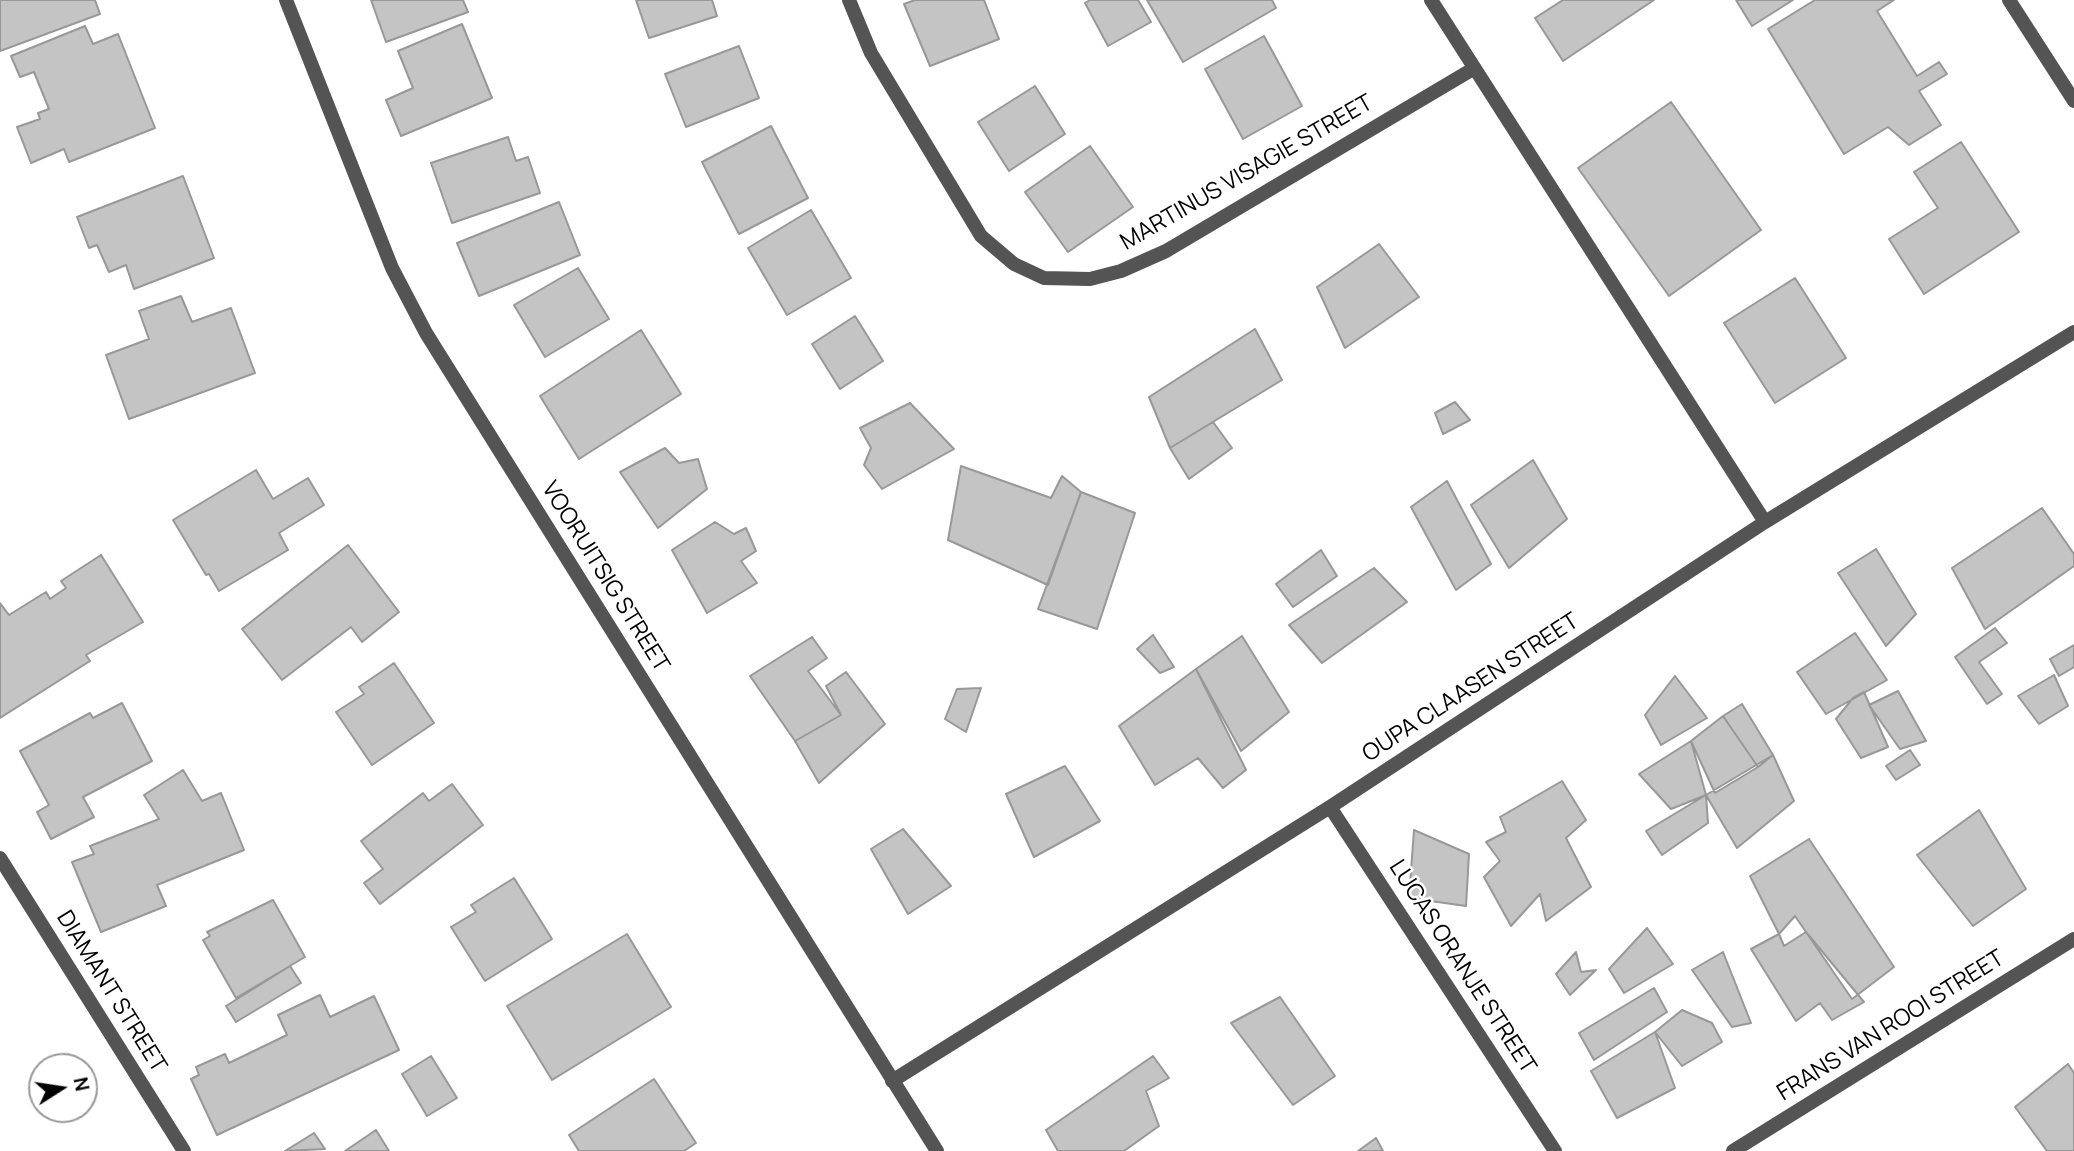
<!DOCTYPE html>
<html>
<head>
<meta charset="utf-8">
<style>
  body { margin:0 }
  #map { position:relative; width:2074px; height:1151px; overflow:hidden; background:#fff; font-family:Manrope,sans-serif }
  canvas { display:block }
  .north { position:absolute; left:28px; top:1053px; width:70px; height:70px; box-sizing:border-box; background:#fff; border:2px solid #999; border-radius:50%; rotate:78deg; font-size:19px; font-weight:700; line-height:28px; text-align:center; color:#000 }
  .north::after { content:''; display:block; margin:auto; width:24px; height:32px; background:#000; clip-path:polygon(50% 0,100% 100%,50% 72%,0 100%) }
</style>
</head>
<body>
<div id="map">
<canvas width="2074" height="1151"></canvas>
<div class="north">N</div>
</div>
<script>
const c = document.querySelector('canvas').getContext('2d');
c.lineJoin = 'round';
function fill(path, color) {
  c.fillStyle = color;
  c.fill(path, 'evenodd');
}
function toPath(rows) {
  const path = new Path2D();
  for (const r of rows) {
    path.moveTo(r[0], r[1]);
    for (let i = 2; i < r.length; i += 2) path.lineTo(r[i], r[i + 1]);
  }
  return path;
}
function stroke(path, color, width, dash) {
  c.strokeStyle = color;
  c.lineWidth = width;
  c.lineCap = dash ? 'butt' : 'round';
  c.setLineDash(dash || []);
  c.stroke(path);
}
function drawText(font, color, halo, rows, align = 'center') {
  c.font = font + ' Manrope,sans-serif';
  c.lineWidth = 5;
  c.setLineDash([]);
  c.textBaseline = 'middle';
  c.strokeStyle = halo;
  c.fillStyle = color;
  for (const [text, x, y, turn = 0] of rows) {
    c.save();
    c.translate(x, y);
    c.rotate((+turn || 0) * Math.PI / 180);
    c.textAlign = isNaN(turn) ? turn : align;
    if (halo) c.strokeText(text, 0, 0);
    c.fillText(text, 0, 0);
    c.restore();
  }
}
const building = toPath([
  [0,0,95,0,100,14,0,51,0,0],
  [371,0,463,0,468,12,386,42,371,0],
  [636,0,712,0,717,16,649,38,636,0],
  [915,0,984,0,999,39,930,66,904,4,915,0],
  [1090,0,1138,0,1151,22,1108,46,1085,3,1090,0],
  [1147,0,1272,0,1276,8,1183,62,1147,0],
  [1563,0,1654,0,1563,61,1535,18,1563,0],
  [1736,0,1793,0,1752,26,1736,0],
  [1815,0,1894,0,1877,11,1917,76,1939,62,1947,74,1919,91,1941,125,1909,145,1888,127,1844,154,1768,29,1815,0],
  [462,24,492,98,401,136,386,100,413,88,398,51,462,24],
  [85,26,93,44,118,34,155,128,69,162,64,149,31,163,17,127,40,119,38,113,49,109,34,72,20,77,11,56,85,26],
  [1264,36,1302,106,1243,139,1205,69,1264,36],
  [739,46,759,98,686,127,665,74,739,46],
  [1035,86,1065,134,1009,171,978,122,1035,86],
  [1671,102,1761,230,1669,296,1578,168,1671,102],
  [771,126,808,198,739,234,702,162,771,126],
  [508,137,516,161,528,157,540,193,452,223,431,163,508,137],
  [1961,142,2019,232,1924,294,1889,239,1938,208,1914,172,1961,142],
  [1090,146,1133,207,1068,252,1025,192,1090,146],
  [183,176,214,258,134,289,126,265,109,272,97,245,89,248,77,217,183,176],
  [559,202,580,255,479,296,457,243,559,202],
  [811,210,851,278,787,315,748,248,811,210],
  [1379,244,1419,297,1345,348,1317,287,1379,244],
  [578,268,609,319,545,357,514,305,578,268],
  [1795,278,1846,358,1775,403,1724,323,1795,278],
  [181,296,192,322,231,308,255,373,129,419,106,355,149,339,139,311,181,296],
  [855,316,883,361,840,389,812,344,855,316],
  [1255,329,1282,380,1170,448,1149,397,1255,329],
  [641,330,681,394,579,459,540,396,641,330],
  [1455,402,1470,420,1443,434,1435,413,1455,402],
  [910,403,954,449,882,489,864,465,871,448,860,428,910,403],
  [1213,422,1232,448,1189,479,1170,448,1213,422],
  [665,448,679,463,698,459,707,489,658,528,620,472,665,448],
  [1533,460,1567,519,1509,568,1471,505,1533,460],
  [961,466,1051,498,1062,476,1081,492,1048,585,948,540,961,466],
  [256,470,273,499,308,478,324,505,279,533,288,550,219,591,209,574,206,575,173,520,256,470],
  [1447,481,1491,564,1456,590,1411,507,1447,481],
  [1081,492,1135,513,1097,629,1038,609,1081,492],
  [2042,508,2074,554,2074,566,1985,629,1952,568,2042,508],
  [715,522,734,534,746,528,756,551,741,561,757,583,707,613,672,550,715,522],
  [348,545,399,612,362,642,351,627,282,680,242,629,348,545],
  [1876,549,1916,614,1886,646,1838,573,1876,549],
  [1321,550,1337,576,1293,607,1276,584,1321,550],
  [101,555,143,622,86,655,90,661,0,718,0,603,9,615,46,592,50,599,66,588,61,581,101,555],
  [1374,568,1407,602,1322,663,1289,625,1374,568],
  [1995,628,2007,643,1979,662,2002,694,1987,704,1955,657,1995,628],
  [1855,633,1887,680,1826,714,1797,672,1855,633],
  [1153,635,1174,667,1160,673,1137,649,1153,635],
  [1242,636,1289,712,1241,751,1196,669,1242,636],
  [812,637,827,658,808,671,841,715,795,741,750,676,812,637],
  [2074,645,2074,667,2059,676,2050,659,2074,645],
  [394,663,434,723,372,765,336,712,364,694,359,687,394,663],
  [1196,669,1246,770,1223,788,1198,758,1155,785,1119,726,1196,669],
  [846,672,885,724,819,783,795,741,841,715,826,686,846,672],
  [2054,675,2068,706,2039,724,2018,696,2054,675],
  [1675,676,1707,718,1661,745,1645,715,1675,676],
  [981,688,966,732,945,719,957,689,981,688],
  [1898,691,1926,741,1900,749,1869,705,1898,691],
  [1864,692,1888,747,1861,758,1836,719,1853,698,1864,692],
  [122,703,152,761,83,797,94,817,51,839,37,812,49,805,20,751,90,713,93,718,122,703],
  [1742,704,1773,755,1758,767,1723,716,1742,704],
  [1723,716,1758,767,1715,793,1691,741,1723,716],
  [1691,741,1706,795,1671,809,1639,774,1691,741],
  [1910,750,1920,765,1896,780,1886,766,1910,750],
  [1773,755,1794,801,1737,848,1706,795,1773,755],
  [1065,766,1100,821,1034,857,1006,794,1065,766],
  [183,770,202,801,221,793,244,850,157,885,166,906,101,932,72,862,94,854,90,846,159,819,144,795,183,770],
  [1562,781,1586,820,1566,838,1591,887,1546,921,1540,894,1511,926,1484,877,1500,861,1486,842,1506,832,1500,817,1562,781],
  [452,784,483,825,380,904,364,883,383,869,361,841,423,793,429,801,452,784],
  [1706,795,1708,823,1662,855,1646,831,1706,795],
  [1979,810,2026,889,1973,926,1917,855,1979,810],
  [903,829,951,886,908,914,871,849,903,829],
  [1414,830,1469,854,1466,906,1409,898,1414,830],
  [1809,839,1894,967,1852,999,1795,916,1779,934,1750,876,1809,839],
  [514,878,552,939,485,981,451,927,476,912,471,905,514,878],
  [273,900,305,957,236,998,203,940,210,936,207,932,273,900],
  [1647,928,1673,964,1624,993,1609,969,1647,928],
  [1806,932,1864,1002,1832,1020,1820,1003,1796,1021,1751,949,1779,934,1784,946,1806,932],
  [627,934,671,1007,552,1080,507,1006,627,934],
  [1576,952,1581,972,1596,970,1570,995,1556,974,1576,952],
  [1723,952,1751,1023,1732,1027,1692,970,1723,952],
  [290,966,301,983,236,1022,226,1006,290,966],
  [1654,988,1667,1012,1594,1060,1579,1033,1654,988],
  [320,995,330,1017,374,996,399,1050,217,1135,191,1079,199,1075,196,1067,225,1054,229,1063,287,1035,278,1015,320,995],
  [1280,997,1335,1076,1293,1105,1231,1023,1280,997],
  [1682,1010,1712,1023,1722,1042,1682,1066,1655,1032,1682,1010],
  [1655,1032,1675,1088,1617,1118,1591,1071,1655,1032],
  [431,1056,457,1098,427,1116,402,1074,431,1056],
  [1153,1056,1169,1078,1146,1091,1159,1126,1124,1151,1058,1151,1046,1130,1153,1056],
  [2068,1064,2074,1073,2074,1151,2047,1151,2015,1107,2068,1064],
  [654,1079,696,1143,684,1151,579,1151,569,1135,654,1079],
  [376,1130,389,1151,345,1151,376,1130],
  [314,1133,325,1149,285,1151,314,1133],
  [1376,1138,1383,1151,1358,1151,1376,1138]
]);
fill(building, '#c4c4c4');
stroke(building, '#989898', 2);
stroke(toPath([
  [286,0,392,268,426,333,937,1151],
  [849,0,871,53,981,236,1014,264,1044,278,1090,279,1121,271,1166,251,1473,69],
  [1431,0,1765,522],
  [2009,0,2074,101],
  [1330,807,1555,1151],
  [0,858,184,1151],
  [892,1081,1330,807,1765,522,2074,332],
  [1733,1151,2074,939]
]), '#545454', 14);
drawText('23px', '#000', '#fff', [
  ["MARTINUS VISAGIE STREET",1247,173,-30],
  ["VOORUITSIG STREET",605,577,58],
  ["OUPA CLAASEN STREET",1471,688,-33],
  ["LUCAS ORANJE STREET",1462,967,57],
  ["DIAMANT STREET",111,992,58],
  ["FRANS VAN ROOI STREET",1891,1026,-32]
]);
</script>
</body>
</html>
